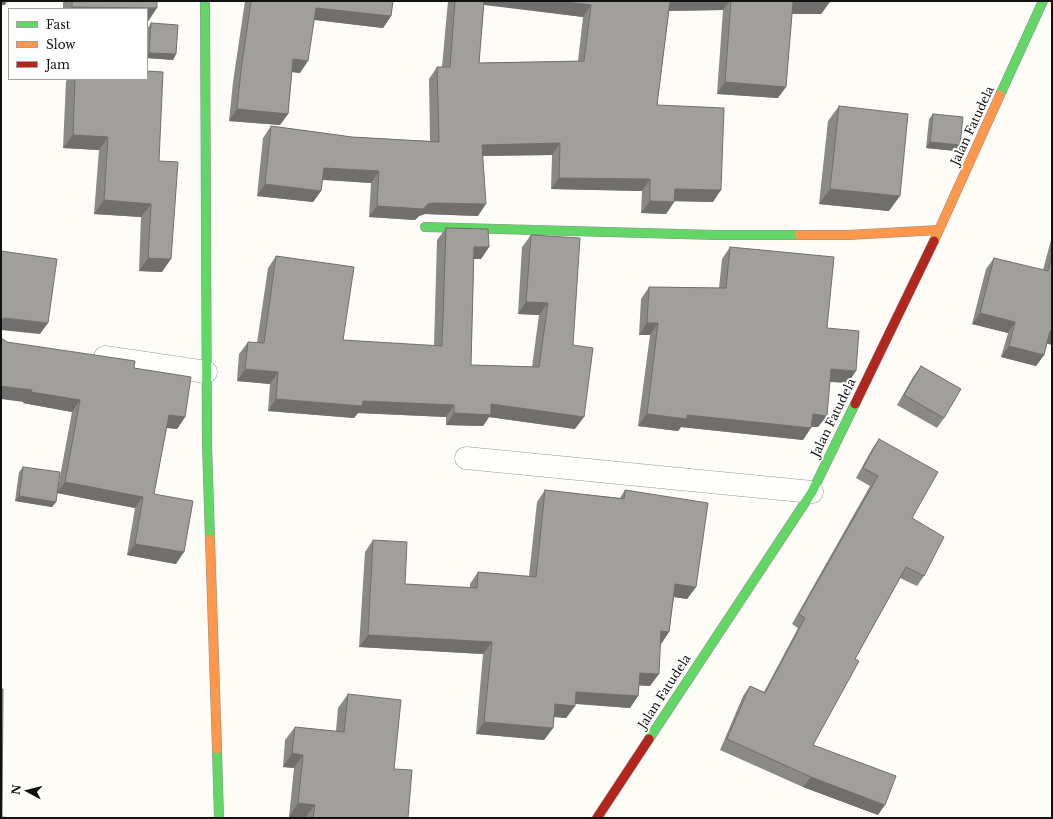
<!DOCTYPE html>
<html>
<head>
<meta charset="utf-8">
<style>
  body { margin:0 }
  #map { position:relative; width:1053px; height:819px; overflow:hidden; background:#fdfcf7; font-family:"Libre Baskerville",serif }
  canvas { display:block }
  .frame { position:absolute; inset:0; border:2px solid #111; pointer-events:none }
  .legend { position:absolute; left:8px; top:8px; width:140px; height:72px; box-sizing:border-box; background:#fff; border:1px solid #a0a0a0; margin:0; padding:5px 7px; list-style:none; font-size:12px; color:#111 }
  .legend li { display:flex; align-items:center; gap:8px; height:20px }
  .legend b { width:20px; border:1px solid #a0a0a0 }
  .north { position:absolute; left:8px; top:771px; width:40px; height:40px; -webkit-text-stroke:3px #fff; paint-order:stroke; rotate:277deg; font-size:11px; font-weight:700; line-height:16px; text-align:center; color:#111 }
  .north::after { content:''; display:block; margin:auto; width:14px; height:18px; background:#111; clip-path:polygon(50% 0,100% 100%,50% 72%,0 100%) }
</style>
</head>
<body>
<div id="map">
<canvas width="1053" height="819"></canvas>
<div class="frame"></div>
<ul class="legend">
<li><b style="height:5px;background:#63d668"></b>Fast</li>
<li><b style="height:5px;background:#ff974d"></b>Slow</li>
<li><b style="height:5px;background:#b3261e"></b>Jam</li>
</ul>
<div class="north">N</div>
</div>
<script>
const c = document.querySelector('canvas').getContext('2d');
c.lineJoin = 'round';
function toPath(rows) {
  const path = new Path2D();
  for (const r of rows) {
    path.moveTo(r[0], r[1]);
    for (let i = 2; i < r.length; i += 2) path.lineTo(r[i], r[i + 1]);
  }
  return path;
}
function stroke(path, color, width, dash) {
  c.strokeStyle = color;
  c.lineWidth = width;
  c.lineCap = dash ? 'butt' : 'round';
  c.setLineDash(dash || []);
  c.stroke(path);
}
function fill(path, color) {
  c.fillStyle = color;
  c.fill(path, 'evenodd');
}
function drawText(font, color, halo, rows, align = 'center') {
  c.font = font + ' "Libre Baskerville",serif';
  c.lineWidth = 4;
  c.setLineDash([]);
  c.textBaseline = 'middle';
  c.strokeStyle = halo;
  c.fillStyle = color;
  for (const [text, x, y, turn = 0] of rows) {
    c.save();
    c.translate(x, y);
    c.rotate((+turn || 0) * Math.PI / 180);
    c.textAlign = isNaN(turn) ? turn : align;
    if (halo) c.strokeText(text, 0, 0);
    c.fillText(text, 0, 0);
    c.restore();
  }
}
const street = toPath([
  [105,357,206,372],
  [466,458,812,492]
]);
const fast = toPath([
  [205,1,207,444,210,539],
  [1000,95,1043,1],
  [425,227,716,235,799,235],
  [649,739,812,492,855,404],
  [217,749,219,818]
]);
const slow = toPath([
  [799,235,848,235,939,230],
  [934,241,1000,95],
  [210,539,217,749]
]);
const jam = toPath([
  [855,404,934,241],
  [597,818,649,739]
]);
stroke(street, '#979795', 23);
stroke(fast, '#8e8d8b', 10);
stroke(slow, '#8e8d8b', 10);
stroke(jam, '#8e8d8b', 10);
stroke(street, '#fffffe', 22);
stroke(fast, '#63d668', 9);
stroke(slow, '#ff974d', 9);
stroke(jam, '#b3261e', 9);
fill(toPath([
  [63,1,157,1,147,9,63,9],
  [245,1,393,1,391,16,383,28,314,20,300,73,292,72,288,114,280,125,229,121,233,82],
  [448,1,830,1,821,14,792,14,778,98,717,94,723,10,669,11,657,105,713,202,674,201,674,202,666,214,641,213,642,191,551,189,552,155,483,156,478,216,425,214,419,216,415,220,369,217,371,183,322,180,321,191,313,202,257,196,263,138,271,126,352,137,430,141,429,79,437,67,442,67],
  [484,4,583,17,578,61,479,63],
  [151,23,176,54,173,60,147,58,147,29],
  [68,79,147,79,159,161,162,272,139,271,141,217,94,214,99,150,63,148,66,81],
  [839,106,889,211,819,204,828,121],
  [933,114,956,151,926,148,929,119],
  [446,228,489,247,481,259,474,259,471,365,532,367,539,315,518,314,522,247,531,235,573,345,575,429,489,417,483,426,446,425,446,417,358,413,354,418,268,411,270,384,237,381,239,354,248,342,257,343,268,268,276,256,343,340,434,346,437,240],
  [1052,236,1052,345,1047,343,1044,355,1036,366,1001,357,1008,333,972,324,986,269,994,258,1043,270],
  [730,247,827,328,848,383,830,382,818,427,811,427,803,440,681,427,678,431,638,426,650,335,639,335,641,299,649,287,719,288,722,259],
  [2,339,7,342,134,368,185,417,177,429,166,428,154,494,176,564,127,555,135,508,57,493,56,502,52,507,15,501,19,472,23,467,59,482,72,412,23,403,24,402],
  [921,366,944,418,937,428,897,405,913,377],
  [879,439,912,518,924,576,917,586,900,578,855,659,813,745,878,815,803,787,720,750,743,696,750,686,764,692,798,628,792,624,870,486,856,478,872,449],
  [545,490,620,498,625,490,696,587,687,599,674,597,669,632,661,644,650,686,639,685,638,696,630,708,575,704,575,706,566,718,554,717,553,728,544,740,476,734,483,654,359,647,365,552,373,540,405,584,470,588,470,584,478,572,529,576,537,502],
  [348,694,394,769,408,818,305,818,289,817,294,768,283,767,285,740,295,727,336,731,338,708]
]), '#8a8986');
fill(toPath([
  [1,1,7,1,5,5,1,5],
  [478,1,558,1,591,5,583,17,476,4],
  [669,1,730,1,723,10,662,11],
  [793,2,830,2,821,14,785,14],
  [72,7,157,8,147,23,147,9,70,9],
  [316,8,391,16,383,28,308,19],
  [149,53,176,54,173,60,147,58,147,56],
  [293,59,308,61,300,73,284,71],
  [725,82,786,87,778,98,717,94],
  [237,109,288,114,280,125,229,121],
  [73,135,108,137,99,150,63,148],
  [930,142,960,145,956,151,926,148],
  [560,143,552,155,474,156,482,145],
  [324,168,379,171,371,183,316,179],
  [559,178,650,179,642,191,551,189],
  [265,184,321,191,313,202,257,196],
  [675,189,721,190,713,202,667,201],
  [830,189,900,196,889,211,819,204],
  [104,200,151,204,141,217,94,214],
  [650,201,674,202,666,214,641,213],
  [433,203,486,204,478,216,425,214,419,216,415,220,369,217,377,206,428,204],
  [474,247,489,247,481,259,466,259],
  [148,258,171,259,162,272,139,271],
  [526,302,548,303,539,315,518,314],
  [980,313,1015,322,1008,333,972,324],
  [5,318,48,323,40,334,1,330,1,320],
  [647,323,658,323,650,335,639,335],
  [1050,331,1052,331,1052,345,1042,342],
  [1009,346,1044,355,1036,366,1001,357],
  [245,369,278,372,270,384,237,381],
  [831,369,856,371,848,383,823,381],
  [1,386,32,390,24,402,1,399],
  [31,392,80,400,72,412,23,403],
  [276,399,363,401,454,405,446,417,358,413,354,418,268,411],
  [491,404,584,417,575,429,489,417,483,426,446,425,454,413],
  [647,414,687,415,811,428,803,440,681,427,678,431,638,426],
  [813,414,827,416,818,427,804,426],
  [169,415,185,417,177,429,161,427],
  [65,482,143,497,135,508,57,493],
  [19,496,56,502,52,507,15,501],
  [135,544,184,552,176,564,127,555],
  [675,584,696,587,687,599,667,596],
  [661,631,669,632,661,644,653,643],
  [368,635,492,642,483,654,359,647],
  [640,673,659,674,650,686,631,685],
  [576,692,638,696,630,708,568,703],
  [555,704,575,706,566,718,547,716],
  [484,722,553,728,544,740,476,734],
  [292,753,303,755,294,768,283,767],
  [811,777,885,805,878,815,803,787],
  [298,803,315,805,305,818,289,817]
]), '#716f6d');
const building = toPath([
  [72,1,157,1,157,8,72,7,72,1],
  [251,1,393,1,391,16,316,8,308,61,293,59,288,114,237,109,241,70,251,1],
  [455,1,484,1,479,63,584,61,591,5,558,1,670,1,657,105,724,108,721,190,675,189,674,202,650,201,650,179,559,178,560,143,482,145,486,204,433,203,428,204,423,209,377,206,379,171,324,168,321,191,265,184,271,126,352,137,439,142,437,67,450,67,455,1],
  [731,1,830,1,830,2,793,2,786,87,725,82,731,1],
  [151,23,178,25,176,54,149,53,151,23],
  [147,71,163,72,159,161,178,162,171,259,148,258,151,204,104,200,108,137,73,135,75,79,147,79,147,71],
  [839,106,908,114,900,196,830,189,839,106],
  [933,114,963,117,960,145,930,142,933,114],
  [446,228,488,229,489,247,474,247,471,365,539,367,548,303,526,302,531,235,580,238,573,345,593,348,584,417,491,404,491,415,454,413,454,405,363,401,362,406,276,399,278,372,245,369,248,342,264,343,276,256,354,267,343,340,442,346,446,228],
  [730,247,834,257,827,328,859,331,856,371,831,369,827,416,813,414,811,428,687,415,687,419,647,414,658,323,647,323,649,287,726,288,730,247],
  [1,251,57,259,48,323,5,318,1,320,1,251],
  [1052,254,1052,331,1050,331,1044,355,1009,346,1015,322,980,313,994,258,1048,271,1052,254],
  [1,338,7,342,135,361,134,368,191,377,185,417,169,415,154,494,193,501,184,552,135,544,143,497,65,482,80,400,31,392,32,390,1,386,1,338],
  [921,366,961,389,944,418,904,395,921,366],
  [879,439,938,472,912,518,944,537,924,576,906,567,855,659,859,661,813,745,896,776,885,805,811,777,727,739,750,686,765,693,805,618,799,614,878,476,863,468,879,439],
  [23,467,60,472,56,502,19,496,23,467],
  [545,490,624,499,625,490,708,503,696,587,675,584,669,632,661,631,659,674,640,673,638,696,576,692,575,706,555,704,553,728,484,722,492,642,368,635,373,540,407,542,405,584,477,588,478,572,536,577,545,490],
  [1,689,3,689,2,817,12,818,1,818,1,689],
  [348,694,401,700,394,769,412,770,408,818,313,818,315,805,298,803,303,755,292,753,295,727,344,732,348,694]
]);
fill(building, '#a19f9c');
stroke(building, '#716f6d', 1);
drawText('12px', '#111', '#fff', [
  ["Jalan Fatudela",973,126,-65],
  ["Jalan Fatudela",834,418,-64],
  ["Jalan Fatudela",665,692,-57]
]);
</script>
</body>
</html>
